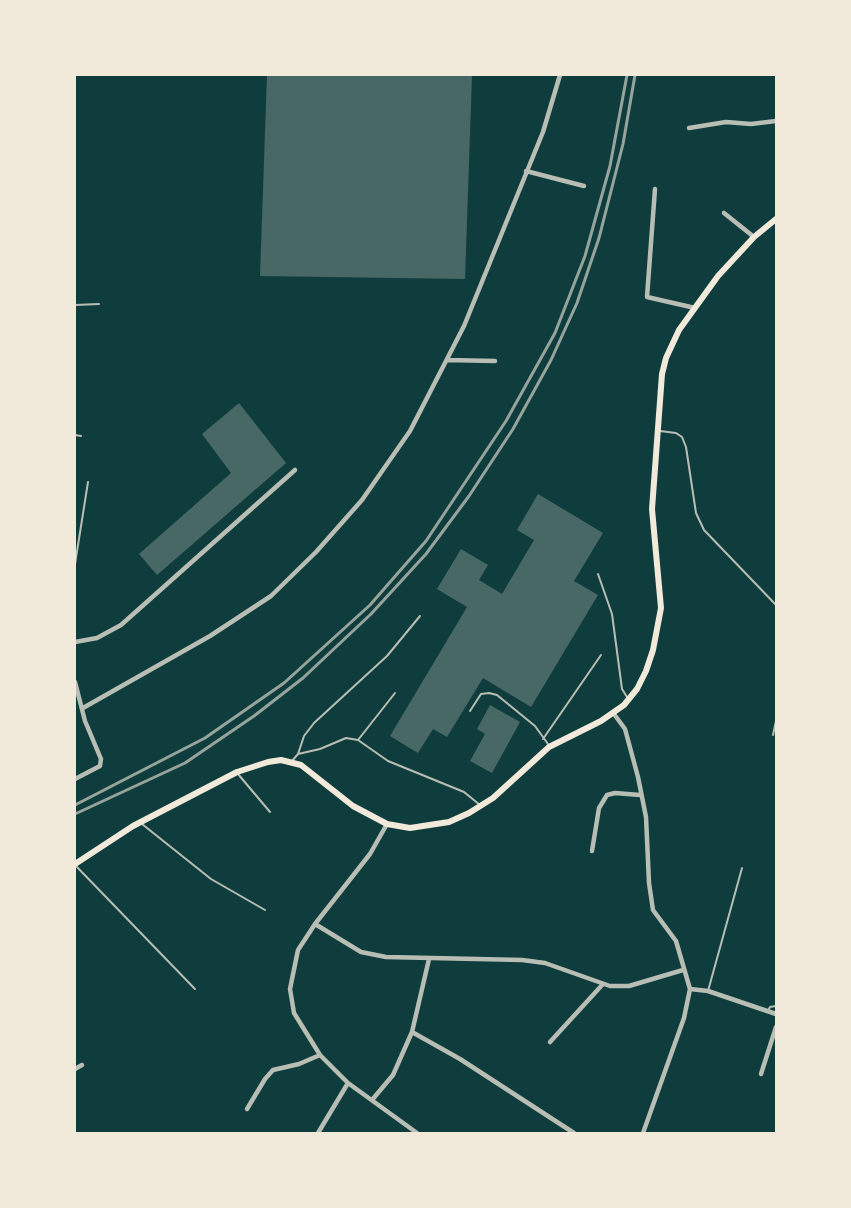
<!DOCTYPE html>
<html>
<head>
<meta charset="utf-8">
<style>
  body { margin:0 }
  #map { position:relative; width:851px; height:1208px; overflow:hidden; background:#0f3d3e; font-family:"Times New Roman",serif }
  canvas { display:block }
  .frame { position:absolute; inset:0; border:76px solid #f1e9da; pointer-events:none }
</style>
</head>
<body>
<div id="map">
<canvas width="851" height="1208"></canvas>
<div class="frame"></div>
</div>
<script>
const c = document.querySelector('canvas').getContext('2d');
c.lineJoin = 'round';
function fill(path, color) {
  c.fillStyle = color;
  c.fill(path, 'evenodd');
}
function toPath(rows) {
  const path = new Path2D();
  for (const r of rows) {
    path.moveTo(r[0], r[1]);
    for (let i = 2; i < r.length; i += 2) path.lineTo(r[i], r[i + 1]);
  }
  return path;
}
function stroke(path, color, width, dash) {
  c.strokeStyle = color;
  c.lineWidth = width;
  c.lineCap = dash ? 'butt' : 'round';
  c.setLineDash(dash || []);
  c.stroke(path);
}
fill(toPath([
  [267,75,472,75,465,279,260,276],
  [239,403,286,463,157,575,139,554,231,473,202,434],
  [538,494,603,533,574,581,598,595,531,707,483,678,447,737,433,729,418,753,390,736,467,607,437,589,461,549,488,565,479,580,502,594,534,540,517,530],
  [490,705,520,722,492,773,470,761,485,734,477,729]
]), '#486865');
stroke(toPath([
  [75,305,99,304],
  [660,431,676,433,682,437,686,447,696,513,704,530,776,605],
  [75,435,81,436],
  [75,564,88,482],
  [598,574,612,614,622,689,627,697],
  [470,711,481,694,489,693,497,695,535,726,548,744],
  [773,735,776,721],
  [543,739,601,655],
  [358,740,395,693],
  [298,754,320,749,346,738,358,740,388,761,464,792,480,805],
  [292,761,298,754,304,736,314,723,387,656,420,616],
  [238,774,270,812],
  [142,824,211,879,265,910],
  [75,865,195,989],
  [708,991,742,868],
  [768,1011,770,1007,776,1006]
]), '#b8beb3', 2);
stroke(toPath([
  [689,128,726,122,751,124,776,121],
  [526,171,584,186],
  [655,189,647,297,695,308],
  [724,213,754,237],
  [447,360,495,361],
  [75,642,97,638,121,625,295,470],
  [75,682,85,721,101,759,100,766,75,779],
  [83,708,210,636,271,596,316,552,362,500,410,431,464,326,543,132,560,75],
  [614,714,625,729,638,777,646,817,649,883,653,910,676,941,690,989,684,1018,643,1133],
  [387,824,370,854,315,924,298,950,290,989,294,1013,320,1055,348,1083,417,1133],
  [592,851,599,808,607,795,615,793,640,795],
  [315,924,361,952,386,957,522,960,545,963,610,986,629,986,683,970],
  [690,989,708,991,776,1014],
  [412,1032,460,1059,574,1133],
  [550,1042,603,984],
  [75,1069,82,1065],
  [761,1074,776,1027],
  [372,1100,393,1075,412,1032,429,959],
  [247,1109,265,1079,273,1070,299,1064,320,1055],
  [318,1133,348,1083]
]), '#b8beb3', 4.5);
stroke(toPath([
  [75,864,133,826,237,772,268,762,281,760,301,765,353,806,387,824,410,828,449,822,469,813,493,798,549,747,601,721,624,705,637,689,646,671,653,650,661,608,652,509,662,374,666,358,679,330,718,276,754,237,776,219]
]), '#f1e9da', 6);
stroke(toPath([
  [75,805,205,738,284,683,370,605,426,541,506,421,555,333,585,256,610,166,627,75],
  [75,814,185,763,254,716,303,678,371,614,426,554,469,496,513,429,551,360,577,303,599,238,623,144,635,75]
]), '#97a49c', 3);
</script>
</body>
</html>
